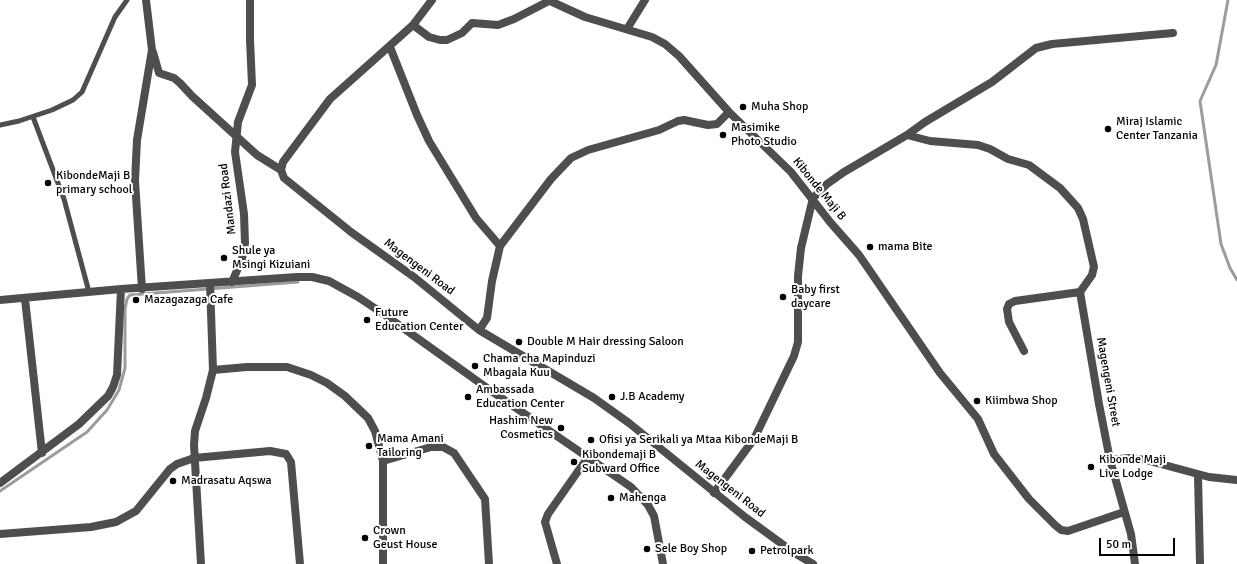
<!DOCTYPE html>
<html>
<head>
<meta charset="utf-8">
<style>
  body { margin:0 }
  #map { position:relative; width:1237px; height:564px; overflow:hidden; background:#fff; font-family:Signika,sans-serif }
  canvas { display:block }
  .scale { position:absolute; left:1099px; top:538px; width:76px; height:18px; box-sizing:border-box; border:2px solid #000; border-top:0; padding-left:5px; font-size:12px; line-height:14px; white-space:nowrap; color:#000; -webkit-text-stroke:3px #fff; paint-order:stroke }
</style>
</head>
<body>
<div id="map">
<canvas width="1237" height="564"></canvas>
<div class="scale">50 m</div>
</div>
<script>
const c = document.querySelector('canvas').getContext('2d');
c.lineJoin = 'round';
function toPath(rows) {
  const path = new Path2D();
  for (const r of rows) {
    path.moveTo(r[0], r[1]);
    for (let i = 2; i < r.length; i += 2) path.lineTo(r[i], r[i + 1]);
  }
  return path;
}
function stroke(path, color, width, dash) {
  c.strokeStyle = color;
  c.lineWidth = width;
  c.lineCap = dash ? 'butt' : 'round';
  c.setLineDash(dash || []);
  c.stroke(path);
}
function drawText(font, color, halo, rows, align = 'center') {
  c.font = font + ' Signika,sans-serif';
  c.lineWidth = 4;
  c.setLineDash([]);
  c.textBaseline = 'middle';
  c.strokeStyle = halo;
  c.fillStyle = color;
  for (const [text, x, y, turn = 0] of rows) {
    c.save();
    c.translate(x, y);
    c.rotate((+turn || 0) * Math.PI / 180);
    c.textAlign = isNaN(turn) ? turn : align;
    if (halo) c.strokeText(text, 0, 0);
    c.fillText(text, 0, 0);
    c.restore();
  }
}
stroke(toPath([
  [1228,0,1216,65,1200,101,1221,244,1230,268,1237,280],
  [0,491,87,432,107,410,119,390,125,368,125,309,127,299,130,295,298,282]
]), '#9c9c9c', 3);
stroke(toPath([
  [33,117,64,199,89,292],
  [0,125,19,121,52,110,73,100,82,92,115,17,127,0]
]), '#4e4e4e', 5);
stroke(toPath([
  [432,0,413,25,330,99,283,162,281,170,284,178,351,232,414,277,479,330,594,398,629,423,745,517,793,552,813,564],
  [548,0,585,17,652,37,665,44,679,56,729,112,791,172,830,222,859,255,940,373,978,419,994,454,1029,499,1055,525,1061,530,1068,531,1124,512],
  [413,25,429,37,440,40,447,40,462,33,472,23,498,25,514,19,549,1],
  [627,29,645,0],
  [390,47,417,115,429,141,476,218,500,246],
  [153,52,159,73,174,78,180,83,192,96,257,155,281,170],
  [907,135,930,141,978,145,990,149,1008,159,1029,165,1060,188,1078,208,1083,219,1094,267,1092,275,1080,292],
  [232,282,242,259,245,243,244,214,235,152,238,122,252,85,250,40,250,0],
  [142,289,135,181,137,140,152,50,146,0],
  [1080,292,1099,404,1110,460,1131,534,1135,564],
  [25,299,42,453],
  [0,300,121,289,297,277,312,277,329,281,358,297,385,315,487,388,631,487,648,505,654,516,663,564],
  [479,330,487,318,492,281,500,246,551,179,571,158,588,150,659,130,678,121,684,120,708,125,717,124,729,112],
  [1024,351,1009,322,1007,309,1009,304,1015,301,1080,292],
  [213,370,247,367,287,367,311,375,327,383,345,396,368,418,375,431,383,461,383,564],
  [1110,460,1129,458,1146,460,1209,477,1237,480],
  [383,461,431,447,443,447,454,453,485,499,489,564],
  [1198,475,1200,564],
  [0,483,79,424,108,396,113,387,117,375,121,289],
  [714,493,754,439,794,356,798,342,798,276,801,248,813,198,827,184,844,172,907,135,925,122,992,82,1036,48,1052,44,1173,33],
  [0,534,91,527,116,522,136,511,170,469,177,464,194,458,270,451,286,454,291,462,300,564],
  [201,564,194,445,195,431,206,398,213,370,210,283],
  [557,564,545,522,548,514,588,457]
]), '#4e4e4e', 8);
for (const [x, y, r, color] of [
  [743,107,4,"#000"],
  [1108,129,4,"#000"],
  [723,135,4,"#000"],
  [48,183,4,"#000"],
  [870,247,4,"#000"],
  [224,258,4,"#000"],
  [783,297,4,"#000"],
  [136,300,4,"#000"],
  [367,320,4,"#000"],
  [519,342,4,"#000"],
  [475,366,4,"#000"],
  [468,397,4,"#000"],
  [612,397,4,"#000"],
  [977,401,4,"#000"],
  [561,428,4,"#000"],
  [591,440,4,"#000"],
  [369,446,4,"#000"],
  [574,462,4,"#000"],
  [1091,467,4,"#000"],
  [173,481,4,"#000"],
  [611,498,4,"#000"],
  [365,538,4,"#000"],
  [647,549,4,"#000"],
  [752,551,4,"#000"]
]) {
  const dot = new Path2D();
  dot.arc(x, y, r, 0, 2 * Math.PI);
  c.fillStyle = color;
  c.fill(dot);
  stroke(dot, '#fff', 1.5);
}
drawText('12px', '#000', '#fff', [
  ["Muha Shop",751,107],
  ["Miraj Islamic",1116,122],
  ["Center Tanzania",1116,136],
  ["Masimike",731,128],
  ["Photo Studio",731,142],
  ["KibondeMaji B",56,176],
  ["primary school",56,190],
  ["mama Bite",878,247],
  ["Shule ya",232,251],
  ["Msingi Kizuiani",232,265],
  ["Baby first",791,290],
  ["daycare",791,304],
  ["Mazagazaga Cafe",144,300],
  ["Future",375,313],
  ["Education Center",375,327],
  ["Double M Hair dressing Saloon",527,342],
  ["Chama cha Mapinduzi",483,359],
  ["Mbagala Kuu",483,373],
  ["Ambassada",476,390],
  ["Education Center",476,404],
  ["J.B Academy",620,397],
  ["Kiimbwa Shop",985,401],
  ["Hashim New",553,421,"right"],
  ["Cosmetics",553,435,"right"],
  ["Mama Amani",377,439],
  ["Tailoring",377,453],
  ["Ofisi ya Serikali ya Mtaa KibondeMaji B",599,440],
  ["Kibondemaji B",582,455],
  ["Subward Office",582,469],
  ["Kibonde Maji",1099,460],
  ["Live Lodge",1099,474],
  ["Madrasatu Aqswa",181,481],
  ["Mahenga",619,498],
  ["Crown",373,531],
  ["Geust House",373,545],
  ["Sele Boy Shop",655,549],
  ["Petrolpark",760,551]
], 'left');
drawText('12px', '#000', '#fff', [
  ["Kibonde Maji B",819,189,51],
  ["Mandazi Road",228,199,-97],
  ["Magengeni Road",419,267,37],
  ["Magengeni Street",1108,382,80],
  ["Magengeni Road",730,489,38]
]);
</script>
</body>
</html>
